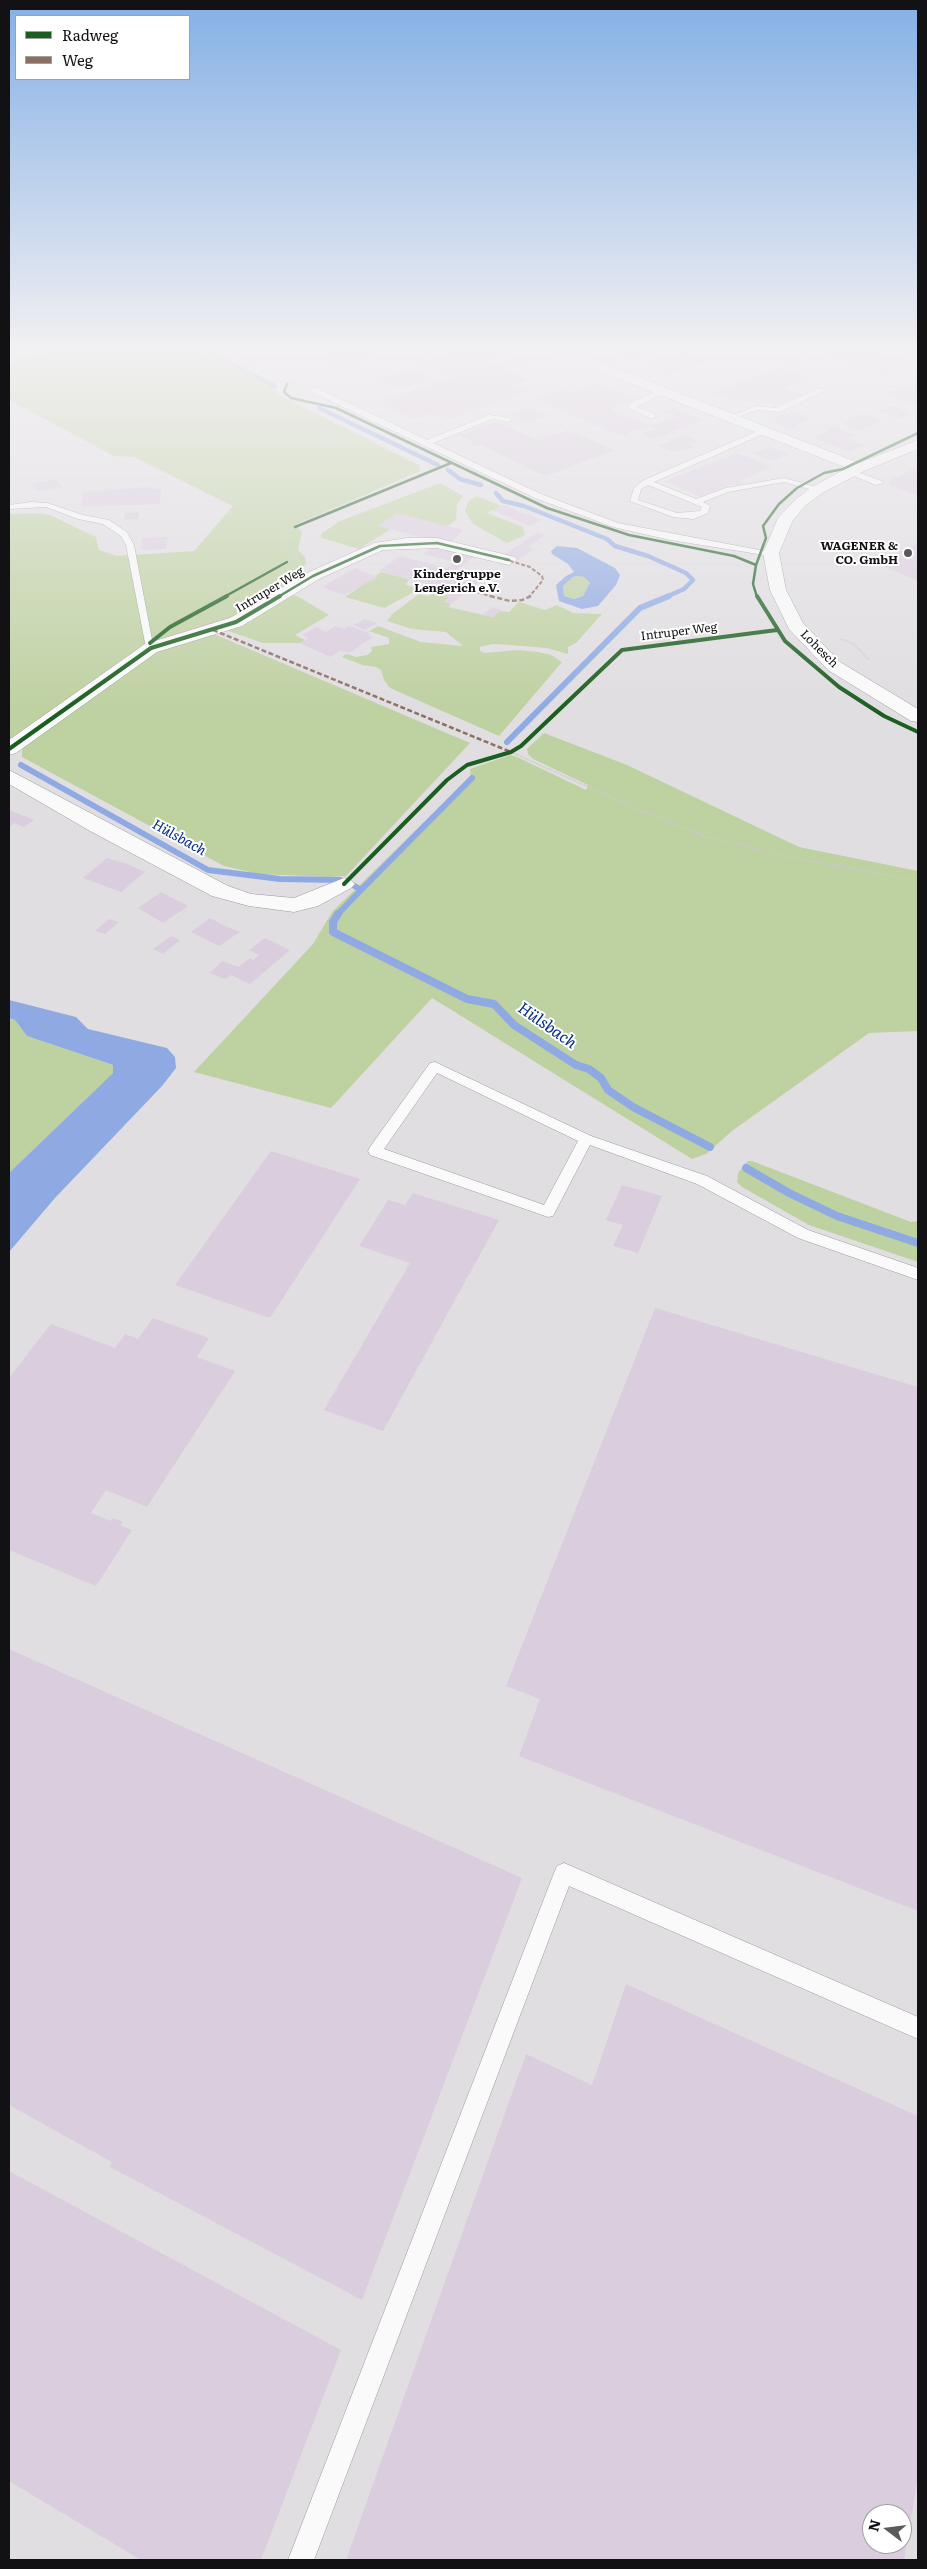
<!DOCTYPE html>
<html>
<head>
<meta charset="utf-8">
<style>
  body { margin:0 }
  #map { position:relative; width:927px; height:2569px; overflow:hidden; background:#e1dee2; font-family:Literata,serif }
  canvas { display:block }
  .frame { position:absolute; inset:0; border:10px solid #121113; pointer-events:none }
  .legend { position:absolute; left:15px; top:15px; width:175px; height:65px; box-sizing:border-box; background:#fff; border:1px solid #a0a0a1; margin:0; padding:6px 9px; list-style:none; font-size:15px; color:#121113 }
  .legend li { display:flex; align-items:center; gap:10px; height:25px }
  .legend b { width:25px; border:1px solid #a0a0a1 }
  .north { position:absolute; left:862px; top:2504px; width:50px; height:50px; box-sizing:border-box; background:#fff; border:1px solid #a0a0a1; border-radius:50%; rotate:285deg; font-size:14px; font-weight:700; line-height:20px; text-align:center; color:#121113 }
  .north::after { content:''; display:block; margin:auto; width:18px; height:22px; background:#5a595b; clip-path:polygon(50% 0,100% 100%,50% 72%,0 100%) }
</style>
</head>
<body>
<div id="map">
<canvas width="927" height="2569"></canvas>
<div class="frame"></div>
<ul class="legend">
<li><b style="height:6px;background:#1b5e20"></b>Radweg</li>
<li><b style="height:6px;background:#8d6e63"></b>Weg</li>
</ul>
<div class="north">N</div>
</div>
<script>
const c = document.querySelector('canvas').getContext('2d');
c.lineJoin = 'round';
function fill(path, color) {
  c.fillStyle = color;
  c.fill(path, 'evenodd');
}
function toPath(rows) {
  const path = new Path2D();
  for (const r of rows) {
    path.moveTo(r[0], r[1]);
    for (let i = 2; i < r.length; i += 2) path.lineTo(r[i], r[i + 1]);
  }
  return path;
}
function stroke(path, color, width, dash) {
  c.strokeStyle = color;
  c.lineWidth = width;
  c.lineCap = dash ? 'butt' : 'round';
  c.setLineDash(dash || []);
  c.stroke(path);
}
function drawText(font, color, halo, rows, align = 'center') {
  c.font = font + ' Literata,serif';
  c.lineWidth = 4;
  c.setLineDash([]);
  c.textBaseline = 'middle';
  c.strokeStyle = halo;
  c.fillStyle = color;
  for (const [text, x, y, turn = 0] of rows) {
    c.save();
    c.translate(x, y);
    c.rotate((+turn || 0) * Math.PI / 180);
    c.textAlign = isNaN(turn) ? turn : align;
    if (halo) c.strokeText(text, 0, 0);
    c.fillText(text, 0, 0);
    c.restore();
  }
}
fill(toPath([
  [46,352,200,352,277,386,277,394,419,465,420,471,295,525,302,532,298,550,305,557,306,564,283,581,282,585,286,588,248,612,162,640,146,643,9,740,9,514,36,513,50,515,96,537,99,550,117,556,194,551,233,506,134,457,114,456,9,400,9,363],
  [440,483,463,496,457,504,456,520,447,526,391,529,359,549,322,538,321,534,340,521],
  [477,496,501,506,487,513,523,527,525,535,507,543,473,524,465,511,468,502],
  [381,572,409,579,406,585,420,589,384,608,345,597],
  [578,576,584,577,590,583,583,596,574,599,564,596,563,586,573,577],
  [433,593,450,597,444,602,451,604,448,607,493,617,500,611,509,612,519,602,545,610,557,605,573,613,602,614,576,643,568,647,568,654,547,648,509,645,493,644,480,647,480,651,485,653,518,650,538,652,551,655,562,662,499,736,390,688,384,680,381,670,376,667,363,665,342,657,346,654,356,657,367,655,372,651,371,647,389,644,389,638,369,631,378,626,421,642,463,646,446,632,412,629,387,621,392,614,419,594,428,596],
  [291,595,297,596,329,615,295,635,305,640,300,643,263,643,222,629],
  [214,634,470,743,346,876,330,877,259,874,224,866,22,757,22,749,33,739,160,647],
  [544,733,627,765,799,847,918,871,918,1031,869,1033,732,1131,706,1154,692,1159,432,998,331,1108,194,1072,313,944,332,912,471,776,470,769,510,755,517,757,586,790,588,785,533,759,528,754,527,749],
  [9,1018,15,1020,27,1036,113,1065,113,1073,9,1173],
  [748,1161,752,1161,911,1222,918,1221,918,1262,809,1225,742,1187,737,1182,738,1173]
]), '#bed1a1');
fill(toPath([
  [557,546,577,548,615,568,620,575,616,585,598,606,582,609,559,601,556,585,566,576,574,572,568,564,552,554,551,551],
  [578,576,584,577,590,583,583,596,574,599,564,596,563,586,573,577],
  [9,1000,76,1017,88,1029,167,1048,175,1057,176,1068,162,1086,55,1198,9,1252,9,1173,113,1073,113,1065,27,1036,15,1020,9,1018]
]), '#8faae3');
stroke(toPath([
  [209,352,275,386],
  [319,408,438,465],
  [448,470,460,479,481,485],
  [496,493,503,501,524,506,607,539,615,546,648,556,686,573,693,580,684,589,666,597]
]), '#8faae3', 4.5);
stroke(toPath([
  [507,742,640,608,669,596],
  [21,765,208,870,280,879,340,880],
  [361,890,472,778],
  [337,915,361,890,353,885]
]), '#8faae3', 6);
stroke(toPath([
  [338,914,333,922,333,932,467,999,494,1004,514,1025,576,1065,589,1069,601,1078,608,1090,633,1107,710,1147],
  [746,1168,789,1193,837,1216,918,1243]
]), '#8faae3', 8);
fill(toPath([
  [327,352,370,352,373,361,331,363],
  [453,352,513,352,485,361,493,365,519,357,532,362,506,370,531,380,515,385,530,391,446,420,431,413,414,419,378,402,453,378,418,363],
  [614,352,656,352,634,360],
  [684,352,708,361,670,374,647,365],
  [835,352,875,352,911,364,884,374,828,355],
  [795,357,803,359,792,363,784,361],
  [781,367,811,378,786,388,805,395,776,406,758,399,751,402,740,401,711,393],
  [413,369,434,378,400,389,380,379],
  [918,381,918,406,885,394],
  [598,383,637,399,609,409,649,425,620,436,534,399,563,389,570,393],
  [889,406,898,408,911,414,899,419,877,411],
  [530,407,547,416,526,422,511,415],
  [672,408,703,420,653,439,642,434,657,429,651,426,676,417,661,411],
  [791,411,811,419,795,425,799,427,792,430,773,422,779,420,773,418],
  [863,414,881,421,860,430,842,423],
  [496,422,538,440,568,430,614,450,545,476,480,444,476,446,469,443,473,441,458,435],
  [833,426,855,435,846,438,865,445,850,452,813,438,828,431,824,430],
  [684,435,699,441,689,444,695,447,674,452,659,446],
  [769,447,788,454,771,461,752,453],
  [737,453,772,467,740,481,743,482,737,485,733,484,701,497,665,481],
  [918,467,918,496,888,484,892,482,888,481],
  [56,479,62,487,37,491,31,484],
  [150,487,151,489,161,489,160,504,81,507,83,492],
  [504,505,541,520,530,526,492,510],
  [139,512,138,519,124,520,125,513],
  [396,513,464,530,448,544,378,526],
  [537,533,545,535,528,547,534,549,518,560,503,555],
  [168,537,166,549,141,550,142,538],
  [918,543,918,581,876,563],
  [435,546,475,556,456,570,484,578,451,604,444,602,450,597,420,589,427,584,379,571,400,556,447,568,454,562,423,554],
  [355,568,378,577,344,595,322,587],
  [493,607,502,610,493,617,482,615],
  [365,619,377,623,365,630,354,625],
  [336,626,344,629,349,626,371,634,368,635,373,637,349,653,341,650,330,657,300,643,309,638,302,635,316,627,326,632],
  [9,810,34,820,24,827,14,823,9,827],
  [107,858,127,864,145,872,121,892,83,878],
  [161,892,188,906,163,923,138,908],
  [210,918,225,926,240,932,219,946,191,932],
  [109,919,119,922,105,934,95,931],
  [171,936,180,940,163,954,153,949],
  [265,938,290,950,250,984,231,975,225,979,210,973,222,961,239,967,250,958,253,960,259,955,249,950],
  [271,1151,360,1179,270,1318,175,1285],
  [622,1185,662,1196,638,1253,613,1246,623,1225,606,1220],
  [413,1193,499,1220,383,1431,324,1410,410,1263,359,1246,388,1200,405,1205],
  [655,1308,918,1387,918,1911,519,1756,540,1699,506,1686],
  [153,1318,209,1338,197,1357,235,1371,147,1507,106,1490,91,1513,111,1521,113,1518,123,1522,120,1525,132,1530,96,1586,9,1550,9,1378,51,1324,115,1348,125,1334,138,1339],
  [9,1649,522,1878,362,2300,110,2167,112,2162,9,2105],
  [626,1984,918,2116,918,2477,904,2560,346,2560,526,2054,592,2085],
  [872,2514,902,2514,902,2544,872,2544],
  [9,2171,341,2350,261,2560,141,2560,9,2481]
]), '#dacdde');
const service = toPath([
  [906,352,918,353,918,357,907,353,906,352],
  [311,388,317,388,427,440,489,415,511,418,512,420,508,422,493,419,433,443,541,494,618,523,775,553,771,556,670,540,613,527,535,498,311,392,311,388],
  [819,388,826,390,780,412,757,410,732,419,728,417,756,406,776,408,819,388],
  [662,389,669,391,636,407,655,414,655,418,649,418,628,408,630,403,662,389],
  [765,428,768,428,768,432,654,482,696,499,726,488,784,478,820,488,820,492,784,482,728,492,703,502,710,506,708,513,693,519,673,517,630,501,634,488,644,480,765,428],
  [648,485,702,507,700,511,677,513,638,500,641,489,648,485],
  [852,470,882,481,883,483,876,485,849,474,848,472,852,470],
  [31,502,47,503,83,515,109,520,127,532,134,545,154,650,146,648,126,545,121,536,103,524,78,519,46,507,9,509,9,505,31,502],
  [435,1062,591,1136,707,1176,808,1230,918,1268,918,1280,798,1238,697,1184,590,1145,553,1216,548,1217,370,1155,368,1151,370,1147,430,1063,435,1062],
  [437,1073,578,1141,544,1205,384,1149,437,1073],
  [564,1863,918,2017,918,2039,569,1886,314,2560,288,2560,554,1873,557,1866,564,1863]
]);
const minor = toPath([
  [557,352,574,352,859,463,918,440,918,449,864,471,822,493,806,505,793,520,779,553,786,590,803,623,840,662,918,709,918,722,911,721,828,670,789,629,770,590,763,553,778,518,796,499,812,487,847,468,558,355,557,352],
  [407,538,437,538,515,557,517,560,509,565,437,548,383,550,319,579,242,626,157,652,16,753,9,755,9,740,145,644,230,618,307,573,374,543,407,538],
  [9,770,228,886,251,894,294,898,344,878,351,880,355,884,351,888,318,906,294,912,249,906,212,896,90,831,9,784,9,770]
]);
stroke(service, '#9b999b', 1);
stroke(minor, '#9b999b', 1);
stroke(toPath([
  [221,352,287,384,298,382],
  [287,562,298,556,282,546,280,540,285,533,295,527],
  [841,639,854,644,869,660],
  [511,752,644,812,704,836,784,856,918,881]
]), '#cccacc', 2, [1, 1]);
fill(service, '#fafafb');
fill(minor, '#fafafb');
stroke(toPath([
  [504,559,530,567,542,576,543,580,529,597],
  [472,591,494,597]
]), '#8d6e63', 2, [4, 2]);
stroke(toPath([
  [490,596,510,601,522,600,531,596],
  [213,630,511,752]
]), '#8d6e63', 2.5, [5, 2.5]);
stroke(toPath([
  [287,384,284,392,291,398,336,408,547,508,629,535,734,556,756,565,753,584,757,597],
  [295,527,451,463],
  [756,565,766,538,763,526,779,504,797,488,824,473,843,469,918,433],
  [224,597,287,562],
  [278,597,313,576,380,546,437,543,509,560]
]), '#1b5e20', 2.5);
stroke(toPath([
  [757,596,785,641,839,687,884,716,918,732],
  [150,643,170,627,227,596],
  [9,749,151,648,236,622,280,596],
  [344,884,447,780,467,765,511,752,521,746,622,650,777,630]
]), '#1b5e20', 4);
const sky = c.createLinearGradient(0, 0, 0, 712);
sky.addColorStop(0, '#84b0e6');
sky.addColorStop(0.49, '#f2f0f2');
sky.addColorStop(1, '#f2f0f200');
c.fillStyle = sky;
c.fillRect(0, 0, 927, 712);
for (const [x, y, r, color] of [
  [908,553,5,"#5a595b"],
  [457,559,5,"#5a595b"]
]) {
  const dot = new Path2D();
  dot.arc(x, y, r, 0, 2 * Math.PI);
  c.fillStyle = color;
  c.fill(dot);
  stroke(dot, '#fff', 2);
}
drawText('bold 12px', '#121113', '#fff', [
  ["WAGENER &",898,546],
  ["CO. GmbH",898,560],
  ["Kindergruppe",457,574,"center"],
  ["Lengerich e.V.",457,588,"center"]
], 'right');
drawText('12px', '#121113', '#fff', [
  ["Intruper Weg",270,590,-31],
  ["Intruper Weg",679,632,-7],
  ["Lohesch",819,649,45]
]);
drawText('italic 14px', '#042b85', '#fff', [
  ["Hülsbach",179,838,29]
]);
drawText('italic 16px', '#042b85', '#fff', [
  ["Hülsbach",547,1026,35]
]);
</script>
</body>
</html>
